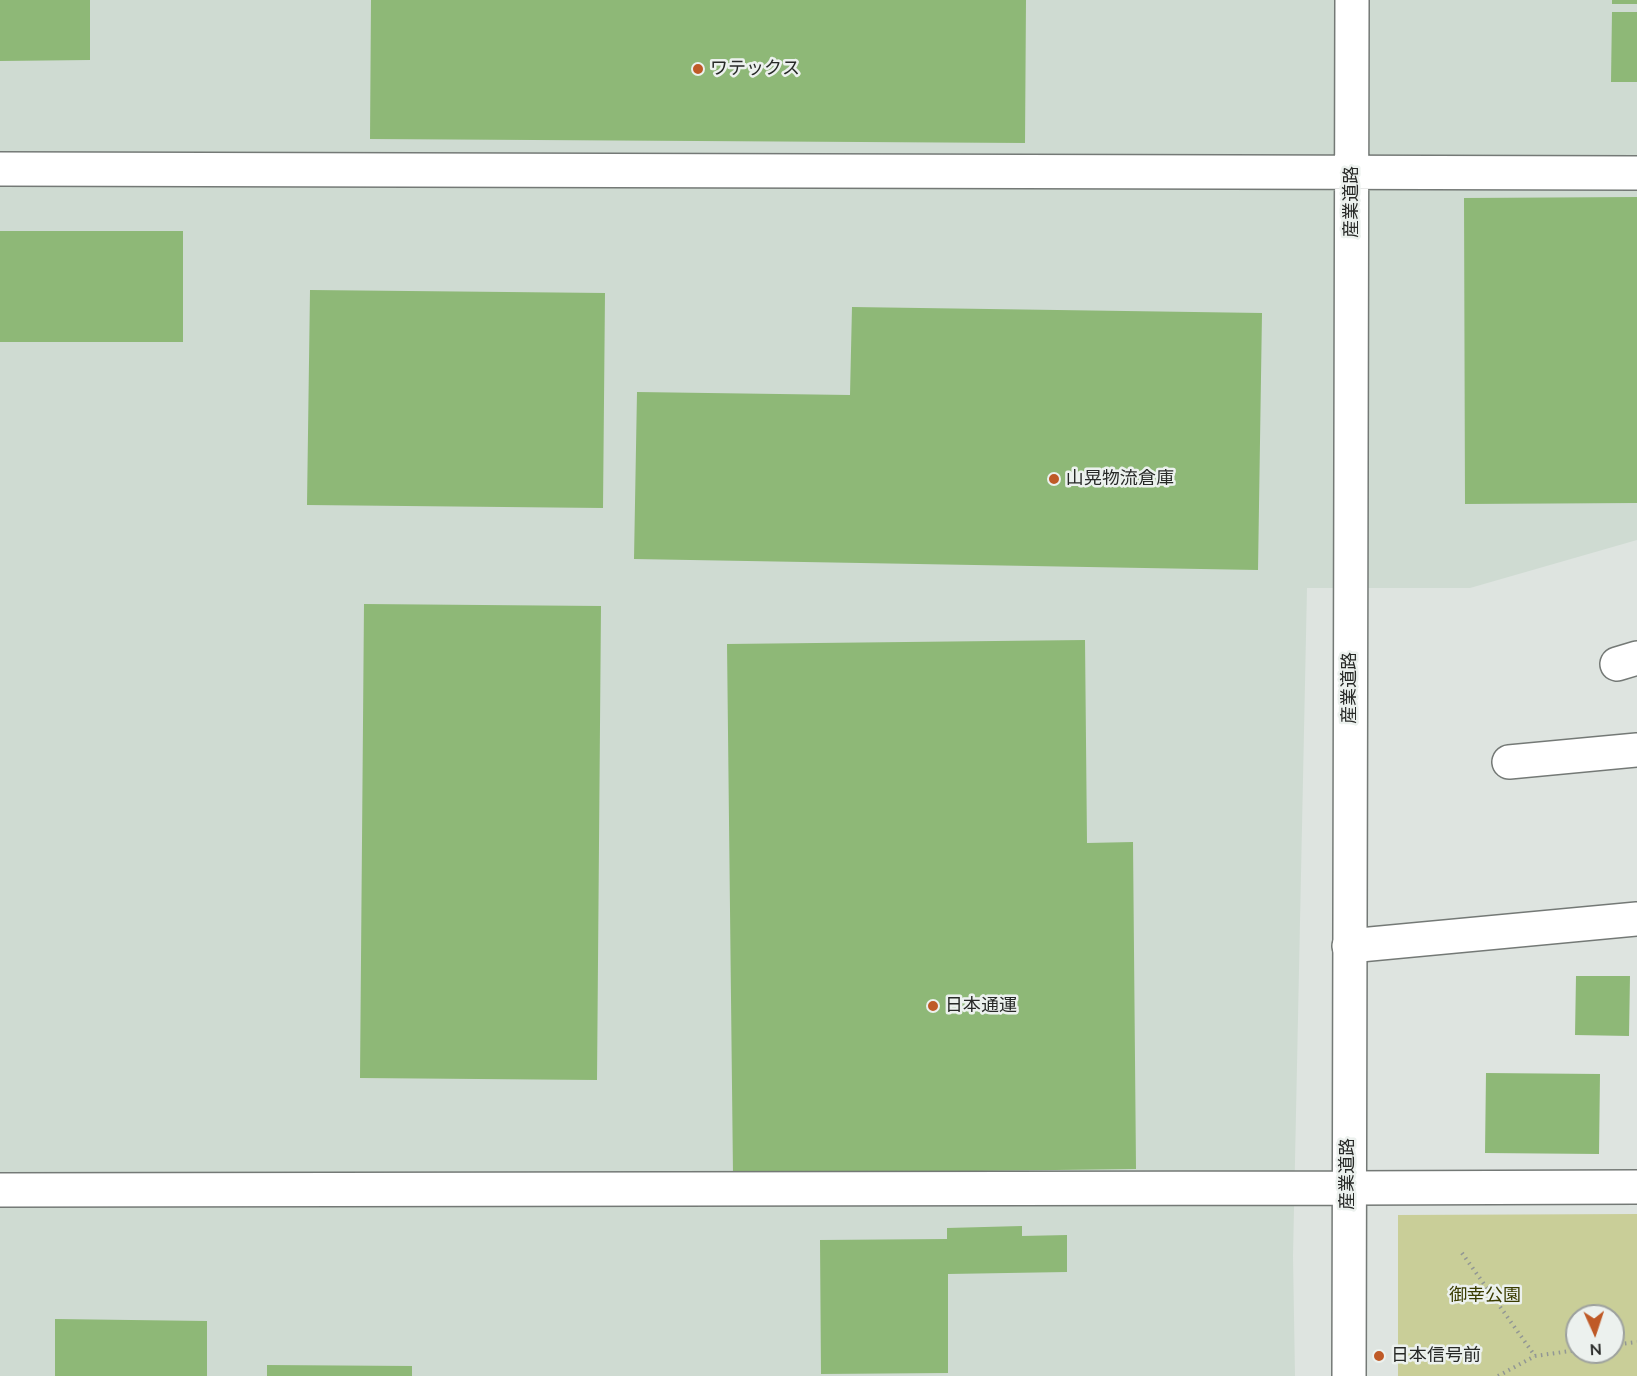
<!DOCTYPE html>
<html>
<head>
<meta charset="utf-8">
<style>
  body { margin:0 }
  #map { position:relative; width:1637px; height:1376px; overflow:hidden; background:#dee4e0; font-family:Mulish,sans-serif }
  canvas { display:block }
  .north { position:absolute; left:1565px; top:1304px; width:60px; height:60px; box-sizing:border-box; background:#ecf1ee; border:2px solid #9da19e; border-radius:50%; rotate:177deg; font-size:16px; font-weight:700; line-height:24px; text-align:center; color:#272927 }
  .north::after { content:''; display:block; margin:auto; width:21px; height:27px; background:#bf5a27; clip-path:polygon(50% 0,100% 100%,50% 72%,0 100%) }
</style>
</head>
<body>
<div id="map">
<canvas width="1637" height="1376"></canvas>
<div class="north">N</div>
</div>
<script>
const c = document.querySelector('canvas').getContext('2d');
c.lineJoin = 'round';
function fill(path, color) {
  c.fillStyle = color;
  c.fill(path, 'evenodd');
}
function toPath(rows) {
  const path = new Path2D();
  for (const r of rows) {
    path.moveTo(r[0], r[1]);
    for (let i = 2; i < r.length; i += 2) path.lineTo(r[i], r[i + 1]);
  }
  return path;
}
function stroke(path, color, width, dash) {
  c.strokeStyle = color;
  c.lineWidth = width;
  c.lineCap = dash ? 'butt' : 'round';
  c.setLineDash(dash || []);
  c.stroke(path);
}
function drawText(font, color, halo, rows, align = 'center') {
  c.font = font + ' Mulish,"Noto Sans JP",sans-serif';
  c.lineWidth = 5;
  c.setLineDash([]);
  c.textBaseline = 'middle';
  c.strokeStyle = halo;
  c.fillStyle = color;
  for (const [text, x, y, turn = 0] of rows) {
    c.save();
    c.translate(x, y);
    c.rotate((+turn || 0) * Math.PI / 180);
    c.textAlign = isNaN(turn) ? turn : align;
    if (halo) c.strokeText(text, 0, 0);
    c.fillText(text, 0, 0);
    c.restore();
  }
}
fill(toPath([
  [0,0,1637,0,1637,540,1470,588,1307,588,1293,1256,1295,1376,0,1376]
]), '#cfdbd2');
fill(toPath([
  [1637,1214,1637,1376,1398,1376,1398,1215],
  [1577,1316,1613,1316,1613,1352,1577,1352]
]), '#c9ce98');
fill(toPath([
  [0,0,90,0,90,60,0,61],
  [371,0,1026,0,1025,143,370,139],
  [1612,0,1637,0,1637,4,1612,4],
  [1612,12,1637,12,1637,82,1611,82],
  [1637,197,1637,503,1465,504,1464,198],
  [0,231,183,231,183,342,0,342],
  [310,290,605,293,603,508,307,505],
  [852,307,1262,313,1258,570,634,559,637,392,850,395],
  [364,604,601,606,597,1080,360,1078],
  [1085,640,1087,843,1133,842,1136,1169,733,1174,727,644],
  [1576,976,1630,976,1629,1036,1575,1035],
  [1486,1073,1600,1074,1599,1154,1485,1153],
  [1022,1226,1022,1236,1067,1235,1067,1272,948,1274,948,1373,821,1374,820,1240,947,1239,947,1228],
  [55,1319,207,1321,207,1376,55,1376],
  [267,1365,412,1366,412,1376,267,1376]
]), '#8eb877');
const minor = toPath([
  [1617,664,1637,658],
  [1509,762,1637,750],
  [1349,946,1637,919],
  [1348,1188,1637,1187]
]);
const tertiary = toPath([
  [0,169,1637,173],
  [0,1190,1348,1188],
  [1349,1376,1352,0]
]);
stroke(minor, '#747976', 36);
stroke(tertiary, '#747976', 36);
stroke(toPath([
  [1462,1253,1535,1356],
  [1613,1345,1637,1342],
  [1498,1376,1535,1356,1577,1350]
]), '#929794', 4, [1.5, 4.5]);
stroke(minor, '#fff', 33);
stroke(tertiary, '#fff', 33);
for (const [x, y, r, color] of [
  [698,69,6,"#bf5a27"],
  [1054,479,6,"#bf5a27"],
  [933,1006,6,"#bf5a27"],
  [1379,1356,6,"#bf5a27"]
]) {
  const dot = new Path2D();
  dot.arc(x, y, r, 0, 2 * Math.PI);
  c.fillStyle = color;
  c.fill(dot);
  stroke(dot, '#ecf1ee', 2);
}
drawText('18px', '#272927', '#ecf1ee', [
  ["ワテックス",710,69],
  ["山晃物流倉庫",1066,479],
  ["日本通運",945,1006],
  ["日本信号前",1391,1356]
], 'left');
drawText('18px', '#272927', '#ecf1ee', [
  ["産業道路",1352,202,-90],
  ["産業道路",1350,688,-90],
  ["産業道路",1348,1174,-90]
]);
drawText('18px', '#3a3c00', '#ecf1ee', [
  ["御幸公園",1485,1296]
]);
</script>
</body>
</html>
